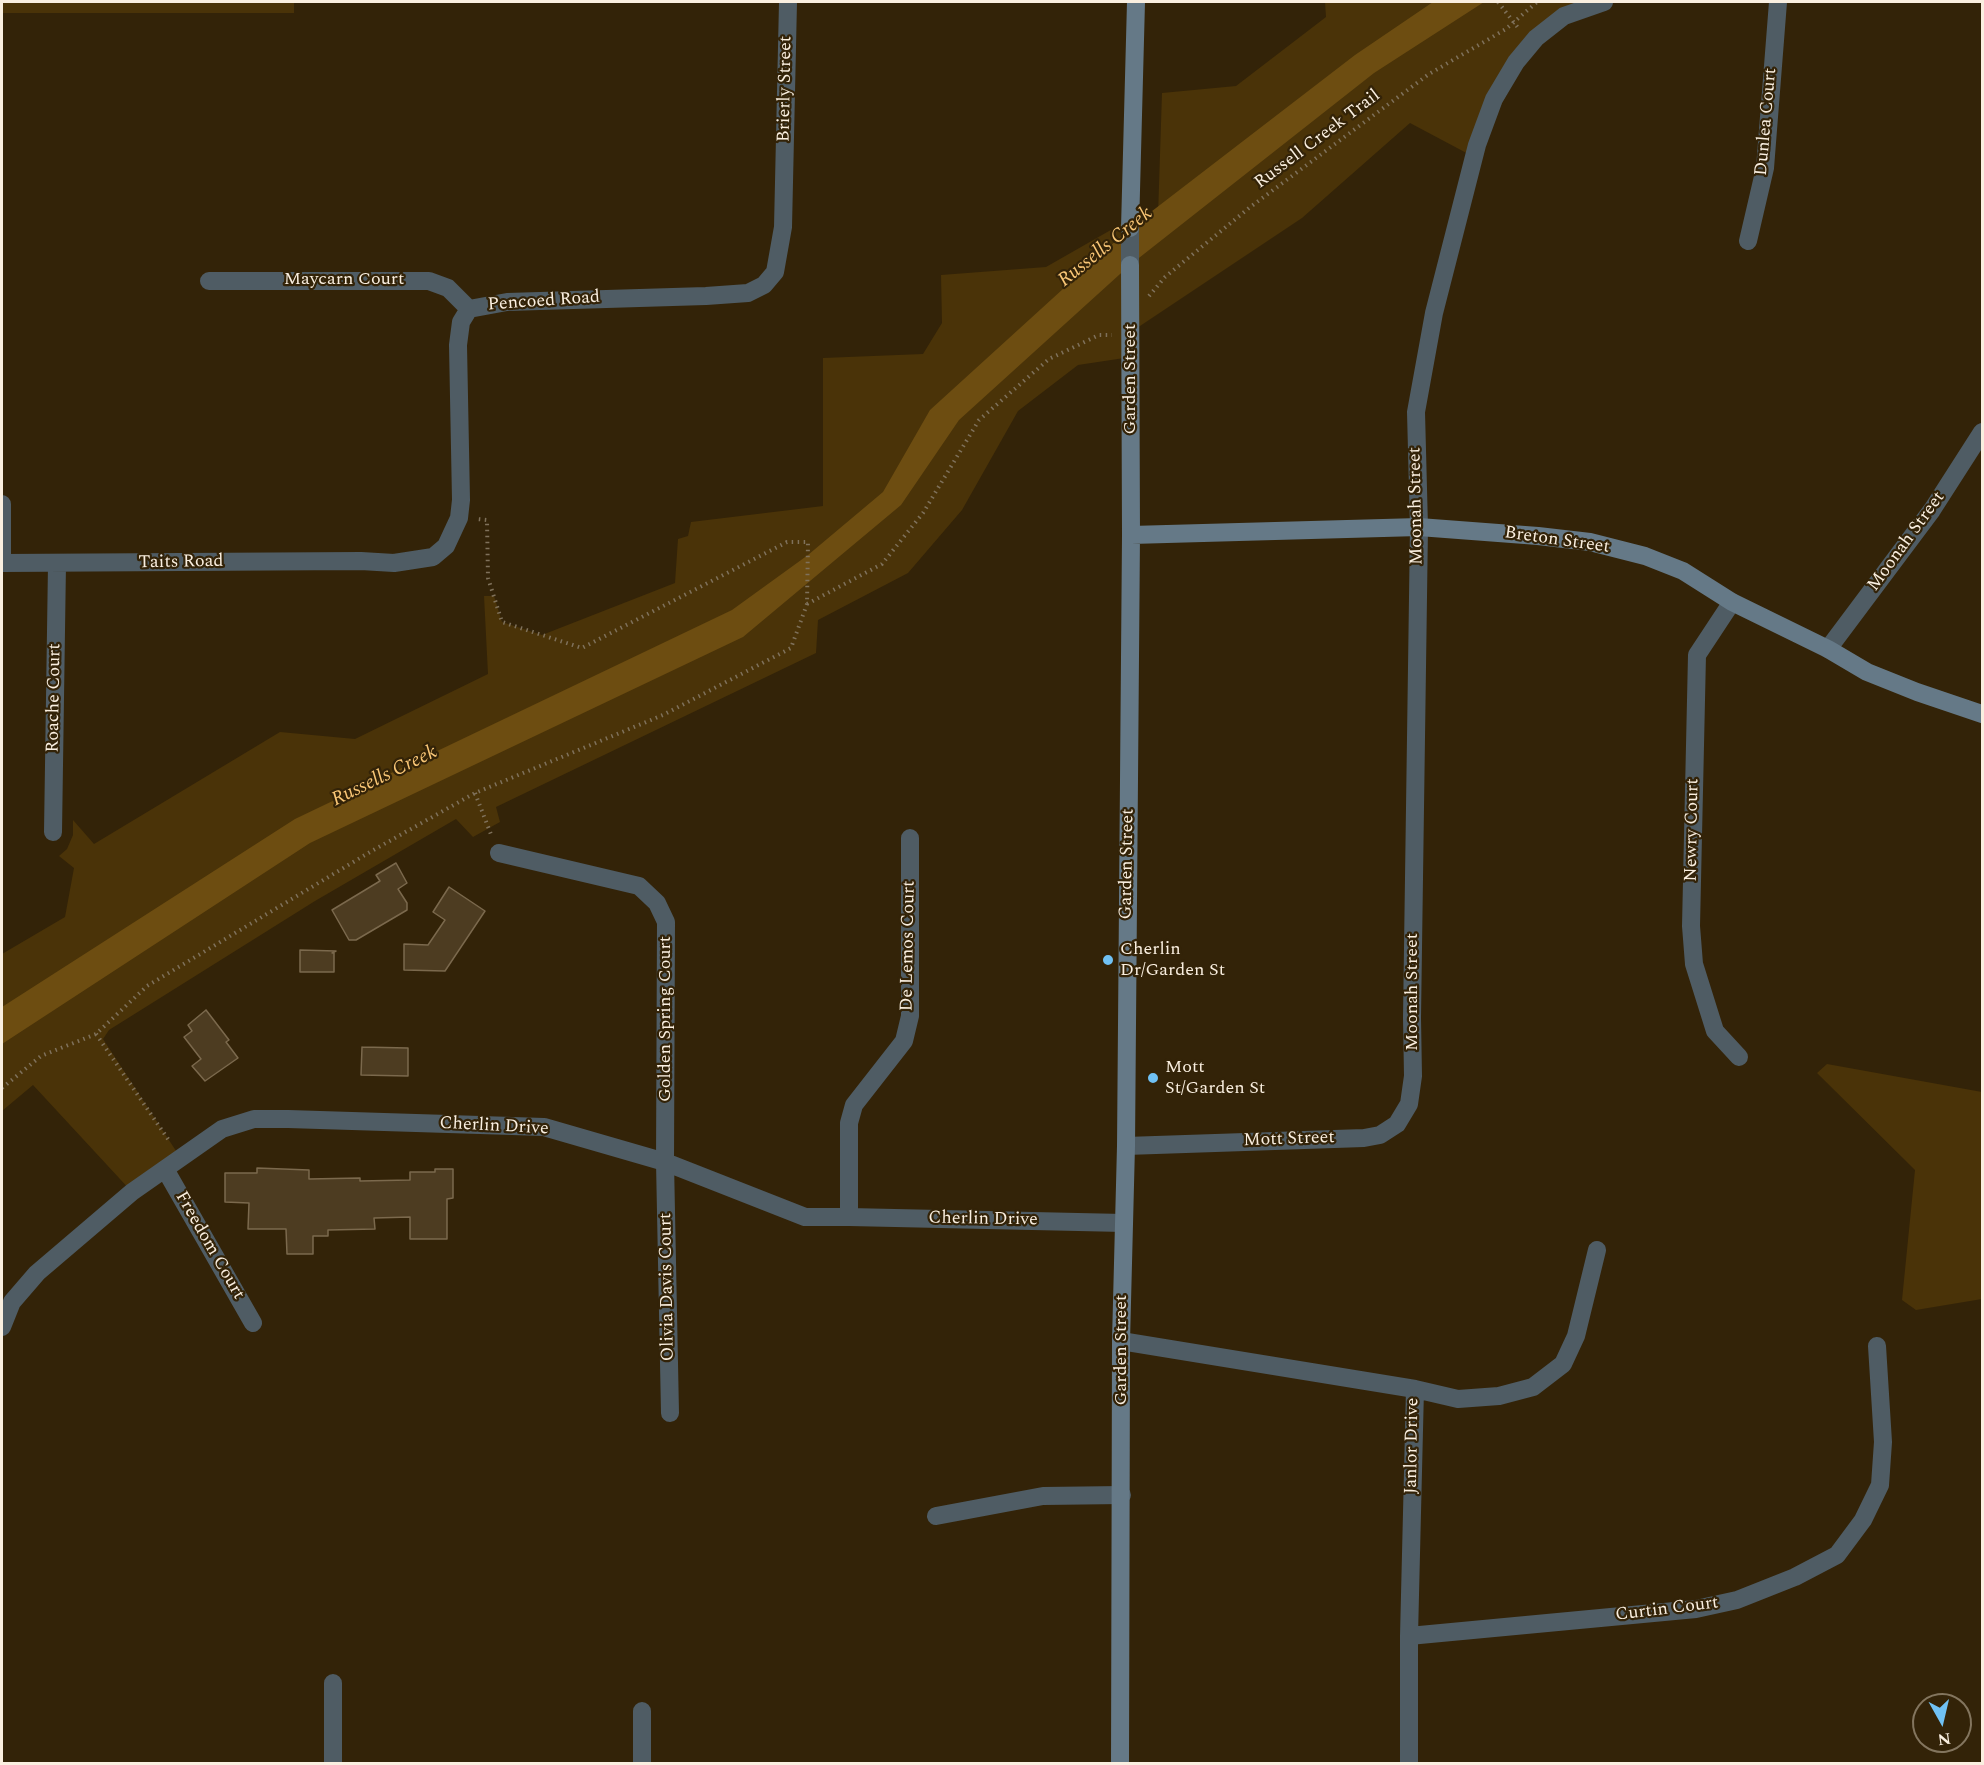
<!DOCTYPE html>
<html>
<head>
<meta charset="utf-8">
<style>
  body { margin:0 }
  #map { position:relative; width:1984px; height:1765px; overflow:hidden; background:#332308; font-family:Spectral,serif }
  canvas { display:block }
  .frame { position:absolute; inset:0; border:3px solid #faefe0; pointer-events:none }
  .north { position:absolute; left:1912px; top:1693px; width:60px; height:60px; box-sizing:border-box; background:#332308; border:2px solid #83755e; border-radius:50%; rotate:172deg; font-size:16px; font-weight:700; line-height:24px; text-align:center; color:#faefe0 }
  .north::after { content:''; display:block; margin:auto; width:21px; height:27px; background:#70c1f4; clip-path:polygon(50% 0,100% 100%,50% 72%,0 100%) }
</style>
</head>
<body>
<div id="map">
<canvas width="1984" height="1765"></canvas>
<div class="frame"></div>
<div class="north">N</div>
</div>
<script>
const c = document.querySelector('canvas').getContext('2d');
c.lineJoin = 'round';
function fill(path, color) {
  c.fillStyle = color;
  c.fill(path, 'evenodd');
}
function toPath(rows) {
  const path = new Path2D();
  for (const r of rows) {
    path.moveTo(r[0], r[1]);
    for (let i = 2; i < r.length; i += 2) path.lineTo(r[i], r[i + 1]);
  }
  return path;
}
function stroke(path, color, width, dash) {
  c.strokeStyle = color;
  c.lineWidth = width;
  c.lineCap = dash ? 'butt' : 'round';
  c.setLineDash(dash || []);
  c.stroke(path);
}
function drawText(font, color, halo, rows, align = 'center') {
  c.font = font + ' Spectral,serif';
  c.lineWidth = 4.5;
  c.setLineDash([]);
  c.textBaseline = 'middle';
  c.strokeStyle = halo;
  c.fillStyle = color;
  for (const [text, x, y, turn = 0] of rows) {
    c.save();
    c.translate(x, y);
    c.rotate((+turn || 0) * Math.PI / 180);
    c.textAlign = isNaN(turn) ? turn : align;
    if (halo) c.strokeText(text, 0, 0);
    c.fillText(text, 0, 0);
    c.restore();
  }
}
fill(toPath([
  [2,2,294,2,294,13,2,13],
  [1325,2,1604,2,1536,38,1474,157,1410,123,1302,218,1131,332,1131,357,1078,365,1018,411,962,510,908,573,818,620,816,653,496,807,500,822,473,837,456,819,315,901,109,1030,103,1039,180,1157,132,1192,33,1085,2,1111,2,954,65,917,74,868,59,856,67,849,73,835,73,820,94,844,280,732,355,739,488,674,484,596,494,596,502,622,542,635,675,583,678,539,688,536,691,522,823,506,823,358,923,354,942,323,941,275,1046,267,1130,219,1130,243,1158,216,1162,93,1236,86,1326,17],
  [1827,1064,1982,1092,1982,1299,1916,1310,1902,1300,1915,1170,1817,1073]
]), '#4a3308');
fill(toPath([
  [1433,2,1484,2,1374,73,1130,265,959,420,901,505,743,637,310,843,2,1044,2,1007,295,819,732,610,808,555,883,492,930,410,1130,228,1355,55]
]), '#6d4d11');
const building = toPath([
  [396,863,407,883,398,889,407,903,407,910,356,940,349,940,332,910,380,881,376,875,396,863],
  [449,887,485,911,445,971,404,970,404,944,428,945,445,920,433,912,449,887],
  [300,950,336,951,332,953,334,953,334,972,300,972,300,950],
  [206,1010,229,1040,226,1042,238,1058,205,1081,192,1066,201,1059,184,1037,192,1031,188,1025,206,1010],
  [362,1047,408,1048,408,1076,361,1075,362,1047],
  [257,1168,309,1170,309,1179,360,1178,360,1181,410,1180,410,1172,435,1172,435,1169,453,1169,453,1198,447,1199,447,1239,410,1239,410,1217,374,1218,375,1229,328,1230,328,1236,313,1236,313,1254,287,1254,286,1229,248,1229,249,1203,225,1202,225,1173,257,1173,257,1168]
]);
fill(building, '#4d3c21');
stroke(building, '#7b694d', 1.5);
stroke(toPath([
  [1498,2,1519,29],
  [1149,296,1165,277,1249,208,1429,74,1506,29,1537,2],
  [807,604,882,564,923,513,979,420,1049,359,1099,335,1112,335],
  [475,793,492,837],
  [96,1034,170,1142],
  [2,1088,41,1056,96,1034,147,986,370,852,475,793,663,715,791,648,807,604,808,542,787,542,582,648,502,622,488,578,487,520,477,519]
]), '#7f715b', 4, [1.5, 4.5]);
stroke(toPath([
  [1130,228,1130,265],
  [1748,241,1765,168,1778,2],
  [209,281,429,281,448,288,469,309],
  [2,504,2,563],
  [2,563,361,561,394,563,433,557,446,546,459,518,461,500,458,345,461,322,469,309,507,302,706,296,748,293,764,285,775,272,783,227,788,2],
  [1732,602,1697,655,1691,926,1694,964,1715,1031,1739,1057],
  [1828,649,1932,510,1982,432],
  [53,832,57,564],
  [499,853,639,886,657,903,666,922,665,1162,670,1413],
  [1126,1146,1364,1138,1380,1135,1397,1124,1409,1104,1413,1076,1412,1018,1419,527,1416,412,1434,313,1477,145,1494,99,1516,62,1536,38,1564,16,1604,2],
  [165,1169,253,1323],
  [849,1217,849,1123,854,1105,904,1041,910,1016,910,838],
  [2,1327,12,1302,37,1273,132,1192,222,1129,254,1119,288,1119,544,1127,665,1162,805,1217,849,1217,1124,1223],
  [1121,1341,1415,1389,1409,1636,1409,1764],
  [1415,1389,1458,1399,1499,1396,1533,1387,1563,1364,1576,1336,1597,1250],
  [936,1516,1043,1496,1122,1495],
  [1409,1636,1696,1609,1737,1600,1795,1577,1837,1555,1863,1520,1880,1485,1883,1442,1877,1346],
  [333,1683,333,1764],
  [642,1711,642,1764]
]), '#4f5c64', 18);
stroke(toPath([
  [1130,228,1136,2],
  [1131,535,1419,527,1538,536,1590,542,1645,556,1683,571,1732,602,1828,649,1867,672,1917,692,1982,714],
  [1120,1764,1121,1341,1126,1146,1131,535,1130,265]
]), '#657987', 18);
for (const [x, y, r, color] of [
  [1108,960,6,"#70c1f4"],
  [1153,1078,6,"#70c1f4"]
]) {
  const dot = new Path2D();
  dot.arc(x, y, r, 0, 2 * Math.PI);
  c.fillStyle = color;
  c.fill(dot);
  stroke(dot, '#332308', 2);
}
drawText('18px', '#faefe0', '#332308', [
  ["Brierly Street",786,89,-89],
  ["Dunlea Court",1767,122,-85],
  ["Russell Creek Trail",1318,140,-37],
  ["Maycarn Court",344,280],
  ["Pencoed Road",544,302,-4],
  ["Garden Street",1131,379,-90],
  ["Moonah Street",1417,506,-91],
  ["Breton Street",1557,541,8],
  ["Moonah Street",1907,542,-54],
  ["Taits Road",181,563,-1],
  ["Roache Court",55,698,-89],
  ["Newry Court",1693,830,-89],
  ["Garden Street",1128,864,-89],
  ["De Lemos Court",909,946,-89],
  ["Moonah Street",1413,992,-90],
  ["Golden Spring Court",666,1019,-90],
  ["Cherlin Drive",494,1127,3],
  ["Mott Street",1289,1140,-2],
  ["Cherlin Drive",983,1220,1],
  ["Freedom Court",209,1246,60],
  ["Olivia Davis Court",668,1287,-91],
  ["Garden Street",1122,1350,-90],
  ["Janlor Drive",1413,1446,-89],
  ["Curtin Court",1667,1610,-7]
]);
drawText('18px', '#faefe0', '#332308', [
  ["Cherlin",1120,950],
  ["Dr/Garden St",1120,971],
  ["Mott",1165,1068],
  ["St/Garden St",1165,1089]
], 'left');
drawText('italic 20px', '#f9c676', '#332308', [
  ["Russells Creek",1106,248,-39],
  ["Russells Creek",385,777,-26]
]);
</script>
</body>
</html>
